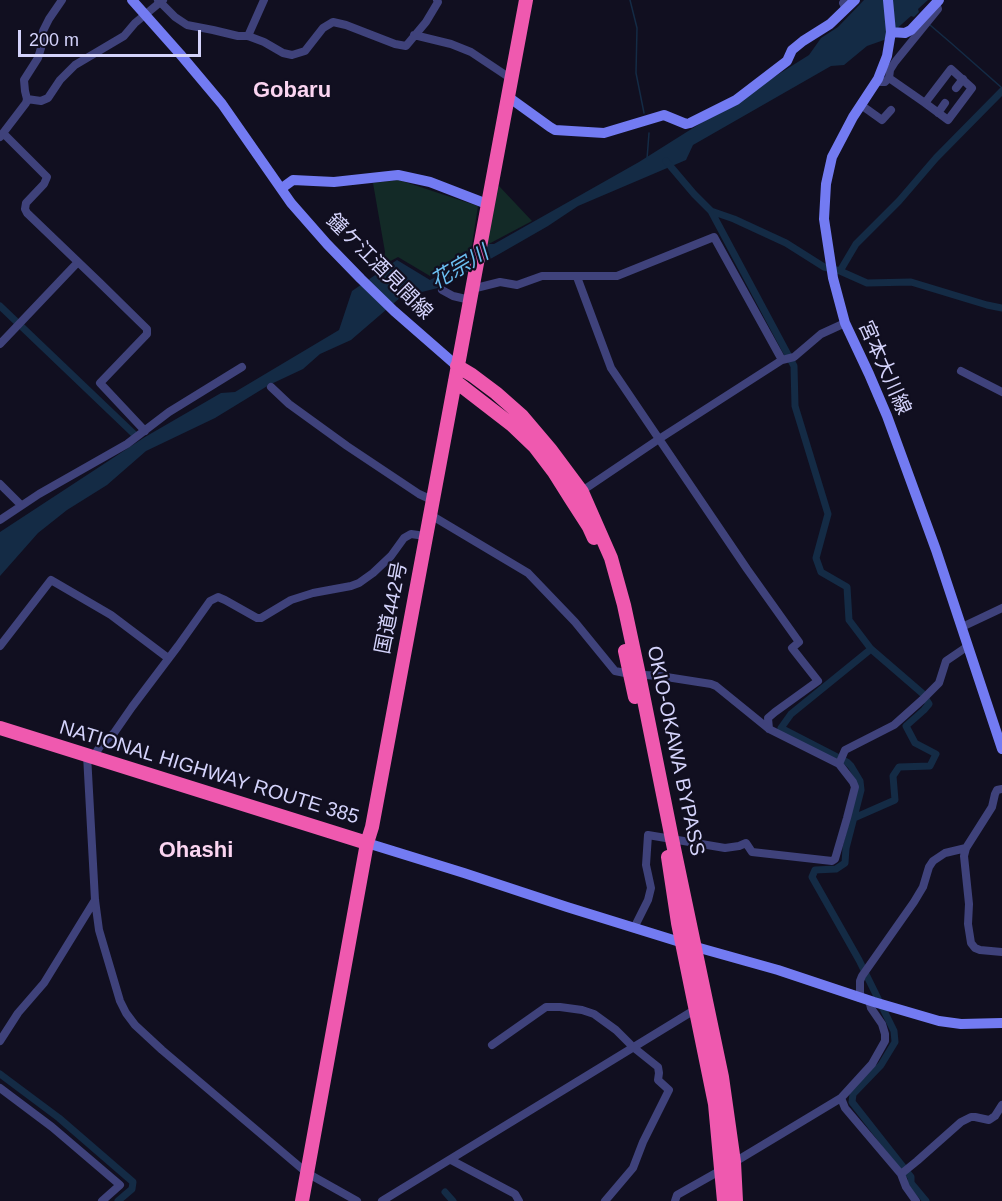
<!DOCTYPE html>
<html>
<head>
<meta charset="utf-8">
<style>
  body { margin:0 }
  #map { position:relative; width:1002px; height:1201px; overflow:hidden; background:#110f20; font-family:Helvetica,sans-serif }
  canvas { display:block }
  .scale { position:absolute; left:18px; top:30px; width:183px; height:27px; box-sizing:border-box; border:3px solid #d4d3fb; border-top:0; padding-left:8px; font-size:18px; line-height:21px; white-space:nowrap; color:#d4d3fb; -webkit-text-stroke:4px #110f20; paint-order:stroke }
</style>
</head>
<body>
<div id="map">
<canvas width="1002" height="1201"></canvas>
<div class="scale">200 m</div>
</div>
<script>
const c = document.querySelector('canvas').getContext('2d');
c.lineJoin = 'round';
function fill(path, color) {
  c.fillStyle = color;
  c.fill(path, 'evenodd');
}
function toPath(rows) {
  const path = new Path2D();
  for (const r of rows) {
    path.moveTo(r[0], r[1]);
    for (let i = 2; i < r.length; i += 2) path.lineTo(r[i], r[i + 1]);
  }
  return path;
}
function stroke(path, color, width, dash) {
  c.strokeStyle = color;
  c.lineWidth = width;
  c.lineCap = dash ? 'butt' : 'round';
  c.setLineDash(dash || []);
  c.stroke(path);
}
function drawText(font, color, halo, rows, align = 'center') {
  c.font = font + ' Helvetica,"Noto Sans JP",sans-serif';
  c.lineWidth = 4.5;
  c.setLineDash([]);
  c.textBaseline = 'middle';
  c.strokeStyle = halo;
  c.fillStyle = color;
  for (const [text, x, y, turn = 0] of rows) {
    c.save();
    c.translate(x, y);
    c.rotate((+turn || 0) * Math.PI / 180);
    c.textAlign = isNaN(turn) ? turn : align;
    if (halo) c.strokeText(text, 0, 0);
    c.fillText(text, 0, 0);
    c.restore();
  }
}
fill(toPath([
  [399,180,478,206,471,251,430,276,398,257,383,265,385,252,373,183],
  [499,186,532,221,483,247,489,193]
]), '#132a27');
fill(toPath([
  [864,0,928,0,918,9,919,12,914,17,911,16,884,40,867,46,844,65,831,66,693,145,686,160,578,206,548,226,501,253,438,288,401,297,351,340,320,354,303,369,269,385,215,418,146,451,107,485,67,510,38,533,0,576,0,532,145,437,221,393,235,392,339,330,352,291,397,260,430,280,457,266,489,244,494,244,639,162,809,55,821,38,838,27]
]), '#142b45');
stroke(toPath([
  [630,0,637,28,636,73,644,113],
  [930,25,951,43,1002,88],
  [647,159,649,133]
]), '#142b45', 1.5);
stroke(toPath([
  [666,161,694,194,711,211,734,219,786,243,824,267,840,271,867,283,911,282,987,305,1002,308],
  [711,211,794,366,795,406,828,514,816,558,821,572,847,587,849,620,871,649,922,693,929,704,924,710,906,726,915,743,936,754,930,766,899,767,893,776,895,800,854,818],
  [840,271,856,244,899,201,936,158,1002,91],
  [0,306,134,434],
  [871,649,791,714,781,728,847,762,851,766,860,781,861,790,846,848,845,863,836,869,815,870,812,877,859,960,894,1031,895,1042,881,1065,853,1094,852,1102,911,1177,911,1183,926,1201],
  [0,1074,59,1118,133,1182,132,1189,118,1201],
  [445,1192,453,1201]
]), '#142b45', 7);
stroke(toPath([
  [158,0,175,17,187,25,213,30,238,36,248,36,264,42,283,53,292,55,305,51,323,28,333,22,346,25,395,44,406,46,426,22,438,2,437,0],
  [845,0,843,3,846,9],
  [414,35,451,44,471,52,510,78],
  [248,36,264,0],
  [889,78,925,103,948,120,972,88,951,69,925,103],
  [878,79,881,82,885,82,889,78,890,70,895,62,938,9,936,3],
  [956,88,963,79],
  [27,99,41,101,48,98,60,80,75,65,124,36,135,23,163,0],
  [861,105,882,120,891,110],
  [938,113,945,103],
  [3,133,47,177,44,184,26,203,25,209,27,213,100,283,147,329,147,334,100,383,145,431],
  [0,137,26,103,27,99,25,91,24,80,38,58,41,48,43,31,49,19,62,0],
  [577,277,611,368,747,569,799,642,792,648,818,681,775,712,768,718,769,729],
  [472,289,500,282,517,285,542,276,617,276,714,237,782,360],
  [442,290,453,296,470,300],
  [0,344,78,262],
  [961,371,1002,392],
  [271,387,289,404,347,446,419,494,432,500],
  [0,484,21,505],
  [579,493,659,439,782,360,794,357,821,334,845,323],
  [429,514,528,573,575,622,615,671,630,674,660,676,711,684,716,686,769,729,839,764,853,782,855,787,847,818,835,859,832,861,752,852,746,843,739,846,725,848,648,835,646,865,651,888,648,900,634,928],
  [0,520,39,494,127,444,169,412,242,367],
  [962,627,1002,608],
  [0,646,51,580,111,615,168,658],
  [87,755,95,900,99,930,120,1001,126,1013,135,1025,162,1050,307,1173,357,1201],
  [93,757,101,745,114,733,132,707,178,646,210,601,218,597,225,600,257,618,261,618,291,600,313,593,351,586,359,583,373,573,391,556,404,538,411,534,425,536],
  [839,764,845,750,894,725,922,700,939,683,946,661,968,646],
  [1002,789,997,790,995,794,992,807,966,848,964,856,969,904,968,924,971,943,975,948,980,950,1002,952],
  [860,998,860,981,862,976,914,902,923,887,929,867,933,861,945,853,966,848],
  [0,1041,18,1013,44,983,95,900],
  [492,1045,546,1007,560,1007,582,1010,594,1014,616,1030,633,1047,658,1067,659,1073,658,1080,669,1090,643,1142,633,1168,605,1201],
  [0,1088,52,1127,120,1185,102,1201],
  [841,1098,845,1108,901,1174,906,1187,916,1201],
  [451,1160,515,1194,519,1201],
  [733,1163,841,1098,872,1064,885,1041,885,1034,882,1024,871,1008,869,1000],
  [901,1174,917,1161,961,1122,971,1117,975,1117,989,1120,995,1116,1002,1105],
  [382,1201,696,1009],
  [675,1201,677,1195,723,1169]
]), '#3f427b', 8);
stroke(toPath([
  [132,0,180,54,222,104,291,203,327,244,361,279,394,311,457,366],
  [888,0,891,32,887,56,878,79,853,117,832,157,826,184,824,219,833,278,845,323,869,374,887,416,936,550,1002,749],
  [891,32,905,33,911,30,939,0],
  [507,96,550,127,555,130,604,133,664,115,686,124,690,123,736,100,787,61,792,50,803,41,830,24,855,0],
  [282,188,293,180,334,182,398,175,430,182,487,204],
  [367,843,464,873,567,907,696,947,778,970,874,1002,939,1021,961,1024,1002,1023]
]), '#737bf2', 10);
stroke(toPath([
  [457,366,472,375,496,393,522,416,550,449,582,492,611,558,624,605,639,675,672,839,722,1077,734,1162,736,1201],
  [455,381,512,425,535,447,554,472,571,499,589,527,594,538],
  [625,651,635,697],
  [0,728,367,843],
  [668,857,678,923,715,1104,724,1201],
  [302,1201,367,843,372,827,526,0]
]), '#ef59af', 14);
drawText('20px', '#d4d3fb', '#110f20', [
  ["鐘ケ江酒見間線",379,267,45],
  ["宮本大川線",884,368,66],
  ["国道442号",392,608,-79],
  ["OKIO-OKAWA BYPASS",675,751,78],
  ["NATIONAL HIGHWAY ROUTE 385",209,773,17]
]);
drawText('italic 21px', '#6bbff1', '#110f20', [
  ["花宗川",460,268,-31]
]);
drawText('bold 22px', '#fbd5f1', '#110f20', [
  ["Gobaru",292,91],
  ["Ohashi",196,851]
]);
</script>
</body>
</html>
